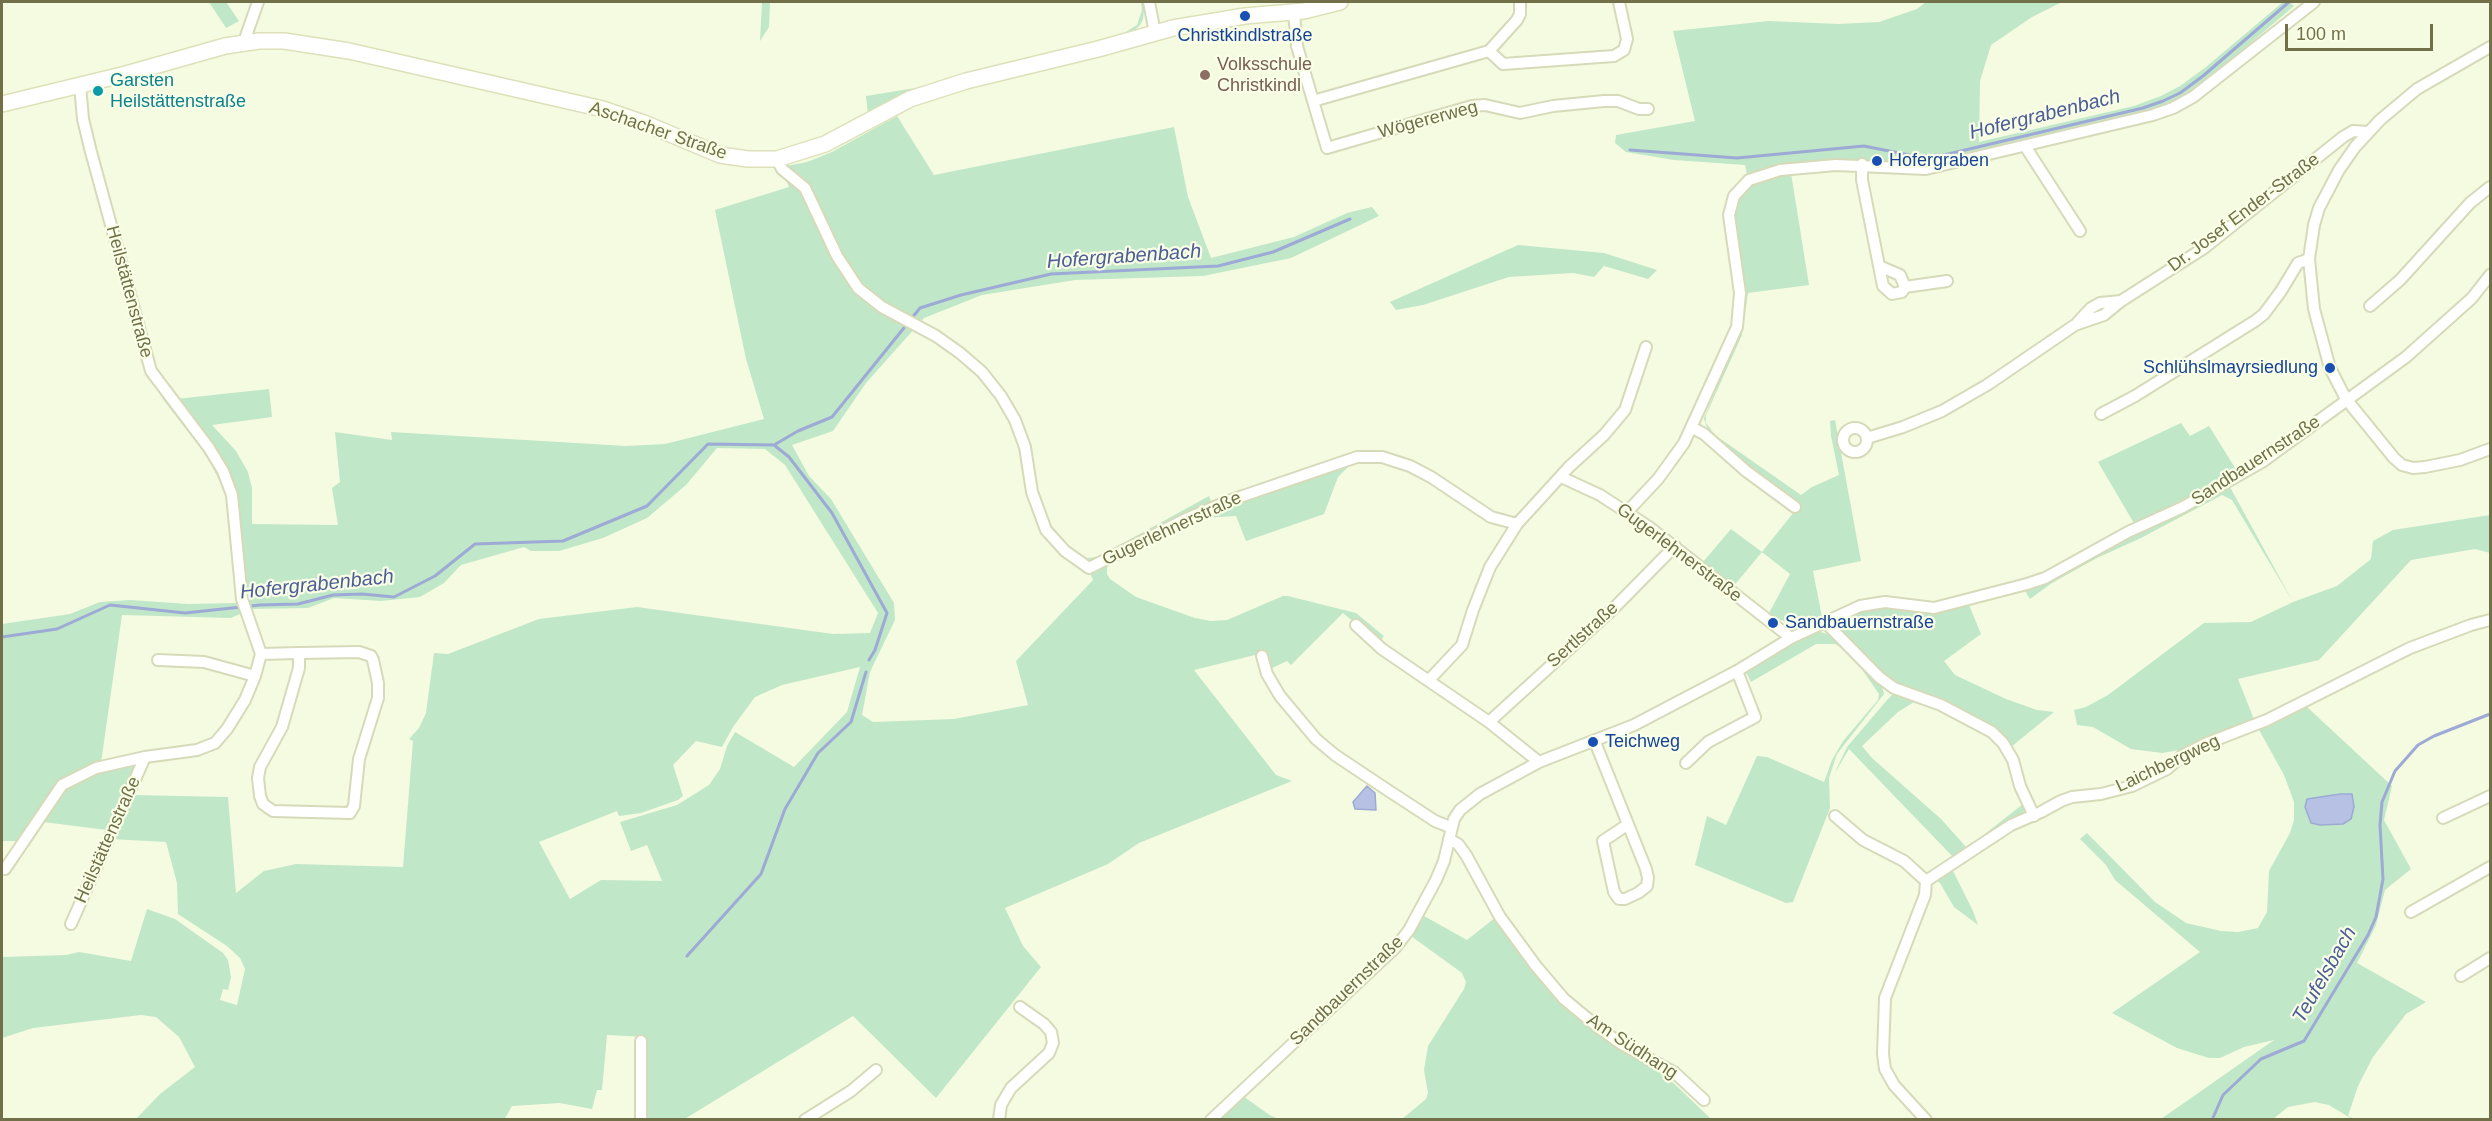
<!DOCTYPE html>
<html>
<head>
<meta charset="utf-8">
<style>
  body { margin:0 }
  #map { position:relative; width:2492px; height:1121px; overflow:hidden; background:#f5fbe1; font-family:Helvetica,sans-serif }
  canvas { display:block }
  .frame { position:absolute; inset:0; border:3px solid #717049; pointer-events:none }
  .scale { position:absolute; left:2285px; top:24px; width:148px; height:27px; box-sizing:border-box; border:3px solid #717049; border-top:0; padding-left:8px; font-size:18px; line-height:21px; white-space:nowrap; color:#717049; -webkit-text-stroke:4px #f9fee6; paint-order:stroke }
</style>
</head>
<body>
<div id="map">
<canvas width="2492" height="1121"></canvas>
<div class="frame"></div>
<div class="scale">100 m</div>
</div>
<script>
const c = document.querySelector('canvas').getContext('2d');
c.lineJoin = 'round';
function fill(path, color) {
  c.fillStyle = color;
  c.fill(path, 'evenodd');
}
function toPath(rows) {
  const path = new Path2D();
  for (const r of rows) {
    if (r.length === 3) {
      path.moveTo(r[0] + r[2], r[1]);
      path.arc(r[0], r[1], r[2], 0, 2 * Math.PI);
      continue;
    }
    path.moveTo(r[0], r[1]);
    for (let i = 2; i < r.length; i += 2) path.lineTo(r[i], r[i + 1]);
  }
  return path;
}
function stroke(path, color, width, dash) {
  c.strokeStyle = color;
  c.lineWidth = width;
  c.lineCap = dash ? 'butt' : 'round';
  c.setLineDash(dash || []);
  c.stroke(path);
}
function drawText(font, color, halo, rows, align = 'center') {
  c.font = font + ' Helvetica,sans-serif';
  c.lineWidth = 4.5;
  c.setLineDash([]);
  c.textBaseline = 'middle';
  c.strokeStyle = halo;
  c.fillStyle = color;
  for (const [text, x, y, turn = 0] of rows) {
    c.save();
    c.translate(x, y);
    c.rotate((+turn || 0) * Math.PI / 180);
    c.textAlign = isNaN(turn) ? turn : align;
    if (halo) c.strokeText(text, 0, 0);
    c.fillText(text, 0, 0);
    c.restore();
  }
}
fill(toPath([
  [209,2,226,2,239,21,226,28],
  [762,2,770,2,769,27,760,41],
  [1141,2,1143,2,1144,10,1143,19,1140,25,1134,31,868,115,866,96,915,88,1098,42,1124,33,1137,25,1142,10],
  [1926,2,2062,2,2032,17,1991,45,1980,81,1979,142,2134,106,2161,96,2180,86,2206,67,2283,2,2289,2,2294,6,2200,86,2163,107,1927,164,1905,165,1869,160,1819,161,1764,168,1747,175,1745,165,1674,160,1626,152,1615,143,1616,135,1695,121,1673,31,1769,21,1838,24,1879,22,1917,9],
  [897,116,934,175,1174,127,1188,197,1211,258,1294,237,1347,213,1372,207,1379,216,1291,258,1203,276,1075,280,982,295,924,318,866,383,833,431,792,445,809,476,831,499,894,603,895,620,870,672,862,715,873,722,954,719,1028,705,1016,661,1093,580,1089,571,1162,534,1291,480,1371,459,1416,471,1467,506,1466,508,1430,481,1402,468,1379,462,1363,462,1349,466,1338,477,1324,514,1246,541,1236,516,1202,518,1136,549,1107,566,1107,574,1110,579,1136,597,1195,618,1211,621,1227,620,1283,596,1288,596,1356,613,1384,636,1379,643,1343,613,1291,665,1287,661,1270,669,1259,654,1194,670,1276,775,1292,781,1139,843,1108,864,1005,908,1023,946,1041,967,936,1098,853,1016,683,1120,644,1119,647,1037,607,1035,602,1090,597,1090,592,1109,560,1103,512,1106,504,1120,136,1119,160,1094,195,1067,179,1037,156,1017,141,1015,33,1028,2,1038,2,957,66,955,79,952,131,961,147,909,175,919,223,953,228,960,231,977,228,990,223,989,220,1000,237,1005,245,969,240,958,227,946,178,914,177,883,166,842,111,839,132,795,228,797,236,893,264,871,296,864,403,867,413,741,409,739,419,728,426,713,434,653,448,654,539,619,637,607,833,634,870,633,878,613,785,465,765,449,717,448,686,485,647,518,603,538,559,551,531,551,524,547,461,565,444,583,420,597,381,601,334,598,308,608,251,609,231,618,122,615,101,763,70,777,18,841,2,841,2,624,70,614,100,602,130,600,188,604,236,603,231,532,225,493,209,459,162,398,176,399,269,389,272,417,212,425,236,451,248,472,252,488,252,524,338,525,332,488,340,482,335,432,392,440,391,432,626,446,665,444,764,419,746,359,715,210,789,187,781,167,807,162,832,152],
  [860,667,847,712,794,767,735,732,727,746,720,769,709,785,677,805,620,822,631,851,647,845,662,881,601,880,570,899,539,842,617,811,619,816,641,813,678,800,683,796,673,765,696,741,722,747,733,727,755,697,782,685],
  [1791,173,1809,285,1748,293,1742,335,1706,415,1706,423,1715,435,1801,495,1812,487,1839,475,1831,436,1830,421,1835,420,1861,561,1813,571,1822,617,1811,622,1794,625,1768,615,1790,574,1762,552,1732,588,1703,562,1731,529,1762,552,1798,507,1772,488,1708,431,1704,418,1740,333,1744,314,1744,283,1734,221,1738,197,1754,181],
  [1518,245,1604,253,1657,270,1648,279,1604,266,1594,277,1573,273,1509,277,1423,305,1396,310,1390,302],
  [2181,423,2190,436,2209,426,2237,471,2135,525,2098,462],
  [2230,487,2293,602,2337,586,2371,559,2373,541,2393,530,2490,515,2490,553,2475,549,2411,560,2319,660,2238,679,2255,722,2180,750,2162,753,2131,749,2093,727,2077,725,2074,710,2086,707,2108,695,2204,623,2251,622,2293,602,2232,500,2222,495,2141,538,2097,558,2052,583,2030,599,2025,591],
  [1209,496,1212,504,1093,562,1087,558,1098,557],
  [1969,605,1981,634,1944,661,1955,675,2006,699,2037,710,2054,712,2011,747,1898,685,1877,668,1846,636,1840,627,1843,620,1864,609,1886,607,1937,613],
  [1816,631,1828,634,1842,643,1882,686,1884,694,1837,754,1829,778,1830,808,1793,902,1786,903,1695,865,1707,816,1726,825,1757,756,1767,757,1824,782,1832,760,1843,741,1878,700,1879,694,1861,668,1844,649,1835,644,1816,644,1751,682,1746,672,1749,669],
  [1899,694,1941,708,1985,731,1997,741,2006,754,2011,772,2000,746,1993,739,1961,720,1932,706,1914,702,1898,712,1862,746,1872,758,1941,819,1967,848,2023,804,2025,808,2022,815,1991,832,1954,858,1849,749,1836,771,1834,782,1836,770,1847,747,1888,699,1892,695],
  [2306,706,2392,786,2384,820,2411,869,2385,890,2376,925,2357,963,2426,1002,2406,1014,2373,1057,2358,1086,2348,1116,2355,1119,2352,1119,2329,1105,2315,1102,2288,1107,2273,1119,2161,1119,2274,1040,2244,1047,2220,1058,2209,1058,2177,1048,2112,1013,2200,952,2115,880,2106,865,2080,839,2087,833,2155,902,2186,923,2221,931,2238,932,2258,928,2267,912,2269,871,2290,833,2294,820,2294,802,2284,775,2258,728],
  [133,764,136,767,107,830,43,822,67,786,84,776],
  [1953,871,1973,911,1978,925,1954,907,1940,883,1936,880,1946,873],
  [1424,916,1467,940,1496,917,1562,1004,1613,1045,1659,1069,1711,1119,1401,1120,1426,1099,1428,1093,1424,1070,1428,1046,1464,989,1466,982,1462,973,1411,936],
  [1243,1096,1271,1116,1279,1119,1218,1120]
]), '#c0e7c8');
const water = toPath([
  [1367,786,1375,793,1376,810,1355,809,1353,802,1367,786],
  [2340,794,2352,794,2354,807,2351,819,2343,824,2320,825,2311,823,2305,807,2307,799,2340,794]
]);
fill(water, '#b6c1e3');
stroke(water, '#9daad5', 1.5);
stroke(toPath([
  [1630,150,1737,158,1864,146,1914,156,1944,155,2143,108,2163,101,2180,93,2203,76,2289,2],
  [774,445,789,457,832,513,887,613,875,650,869,660],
  [2,637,57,629,110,605,185,613,260,605,298,604,333,595,362,594,394,597,435,576,475,544,563,541,647,506,708,444,774,445,798,431,832,417,920,308,961,295,1051,274,1218,266,1273,252,1350,219],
  [687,956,761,874,785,809,818,753,851,722,866,672],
  [2212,1120,2223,1095,2261,1059,2304,1041,2368,935,2376,917,2383,879,2380,825,2382,802,2395,771,2418,745,2434,736,2490,714]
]), '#9daad5', 3);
const street = toPath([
  [1149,2,1155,33],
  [1520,2,1520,14,1517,20,1489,51,1503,64,1614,56,1624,50,1627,39,1619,2],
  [1294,13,1297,46,1313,101,1489,51],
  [246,42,246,36,258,2],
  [2490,47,2417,89,2380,120,2355,147,2339,170,2319,208,2314,225,2309,259,2314,309,2330,368,2346,399,2394,458,2402,465,2413,468,2425,467,2460,460,2490,449],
  [1313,101,1327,148,1472,106,1485,105,1520,113,1553,106,1604,101,1618,101,1639,109,1648,109],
  [2025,146,2080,231],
  [777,159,782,169,805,188,837,256,858,288,882,307,936,336,960,353,982,372,1001,396,1015,420,1025,447,1032,492,1046,530,1065,551,1089,568,1188,518,1231,500,1357,457,1382,457,1410,466,1431,477,1491,517,1517,524],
  [1862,164,1862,180,1883,286,1892,294,1902,292,1905,287,1900,275,1879,266],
  [1905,287,1947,281],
  [2370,306,2400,280,2470,203,2490,187],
  [2078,322,2091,308,2100,303,2121,301],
  [2101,414,2135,396,2255,321,2264,314,2281,291,2298,263,2309,259],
  [1855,440,12],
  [1693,428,1704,434,1746,471,1795,507],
  [1867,438,1903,427,1942,411,1987,385,2075,325,2104,315,2121,301,2204,248,2343,137,2353,131,2368,132],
  [1561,477,1600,495,1649,527,1791,638],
  [1627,512,1658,479,1684,443,1737,327,1740,293,1729,215,1734,196,1749,180,1780,170,1836,165,1926,169,2153,115,2173,108,2193,97,2314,2],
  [1825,622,1879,677,1894,688,1941,705,1992,732,2003,743,2013,760,2020,786,2034,816],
  [1356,625,1382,649,1489,722,1539,762],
  [261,654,299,653,359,652,371,656,373,660,378,683,378,698,359,759,354,806,350,813,273,811,263,804,260,796,258,778,260,767,282,727,299,668,299,653],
  [1262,656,1267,674,1280,696,1316,739,1335,755,1389,791,1435,821,1450,827],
  [158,660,204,662,255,676],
  [1429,680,1462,645,1473,610,1490,567,1517,524,1569,467,1604,435,1625,410,1646,347],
  [1489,722,1614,608,1675,546],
  [1595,742,1646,869,1648,878,1647,886,1638,893,1625,899,1619,899,1614,892,1603,841,1627,825],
  [1686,763,1708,742,1755,717,1737,671],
  [1835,816,1863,840,1904,861,1926,881],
  [2443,818,2490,796],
  [1449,839,1458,844,1466,855,1500,917,1536,966,1564,999,1599,1028,1620,1043,1675,1073,1704,1100],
  [5,869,62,785,96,768,145,757,197,750,215,743,227,729,245,700,255,676,261,654,242,599,232,495,223,471,209,448,151,371,91,152,83,119,80,85],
  [1926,881,2011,825,2041,812,2061,801,2072,797,2101,794,2132,786,2167,769,2182,756,2205,744,2267,720,2410,648,2471,625,2490,620],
  [2411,912,2490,867],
  [71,924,145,757],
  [2461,976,2490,958],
  [641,1041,641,1120],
  [805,1120,851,1091,876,1070],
  [999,1120,1001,1105,1011,1088,1049,1053,1053,1043,1051,1032,1044,1024,1020,1007],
  [1211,1120,1395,948,1409,930,1436,880,1444,861,1454,819,1460,810,1480,794,1539,762,1634,725,1737,671,1791,638,1860,606,1885,602,1934,608,2027,584,2045,578,2128,532,2183,507,2262,462,2406,357,2472,298,2490,275],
  [1926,1120,1894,1085,1885,1069,1883,1054,1885,998,1925,895,1926,881]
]);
const secondary = toPath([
  [2,104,126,74,225,46,259,41,284,41,349,51,603,109,644,123,720,155,748,159,777,159,825,144,910,99,966,81,1098,49,1173,28,1245,16,1304,11,1340,2]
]);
stroke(street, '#d6dab8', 14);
stroke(secondary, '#dde0b8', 18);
stroke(street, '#fff', 10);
stroke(secondary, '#fff', 15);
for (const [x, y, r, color] of [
  [1245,16,6,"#1a4fb4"],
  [1205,75,6,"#8d6e63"],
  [98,91,6,"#0f9aa8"],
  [1877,161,6,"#1a4fb4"],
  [2330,368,6,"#1a4fb4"],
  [1773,623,6,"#1a4fb4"],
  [1593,742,6,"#1a4fb4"]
]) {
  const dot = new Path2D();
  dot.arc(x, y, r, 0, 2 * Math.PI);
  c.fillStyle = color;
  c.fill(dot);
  stroke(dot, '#f9fee6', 2);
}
drawText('18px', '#164399', '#f9fee6', [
  ["Christkindlstraße",1245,36,"center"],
  ["Hofergraben",1889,161],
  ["Schlühslmayrsiedlung",2318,368,"right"],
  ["Sandbauernstraße",1785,623],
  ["Teichweg",1605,742]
], 'left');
drawText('18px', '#785e54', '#f9fee6', [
  ["Volksschule",1217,65],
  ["Christkindl",1217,86]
], 'left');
drawText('18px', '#0d838f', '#f9fee6', [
  ["Garsten",110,81],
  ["Heilstättenstraße",110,102]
], 'left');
drawText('18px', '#717049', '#f9fee6', [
  ["Wögererweg",1428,120,-15],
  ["Aschacher Straße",658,131,19],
  ["Dr. Josef Ender-Straße",2244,213,-37],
  ["Heilstättenstraße",129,292,75],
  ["Sandbauernstraße",2256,461,-33],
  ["Gugerlehnerstraße",1172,529,-25],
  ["Gugerlehnerstraße",1679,553,37],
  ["Sertlstraße",1583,635,-42],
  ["Laichbergweg",2168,764,-25],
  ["Heilstättenstraße",108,840,-66],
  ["Sandbauernstraße",1347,991,-44],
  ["Am Südhang",1632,1047,33]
]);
drawText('italic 20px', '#4d5d98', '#f9fee6', [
  ["Hofergrabenbach",2045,115,-14],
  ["Hofergrabenbach",1124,257,-4],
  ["Hofergrabenbach",317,585,-6],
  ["Teufelsbach",2325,975,-60]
]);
</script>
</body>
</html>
